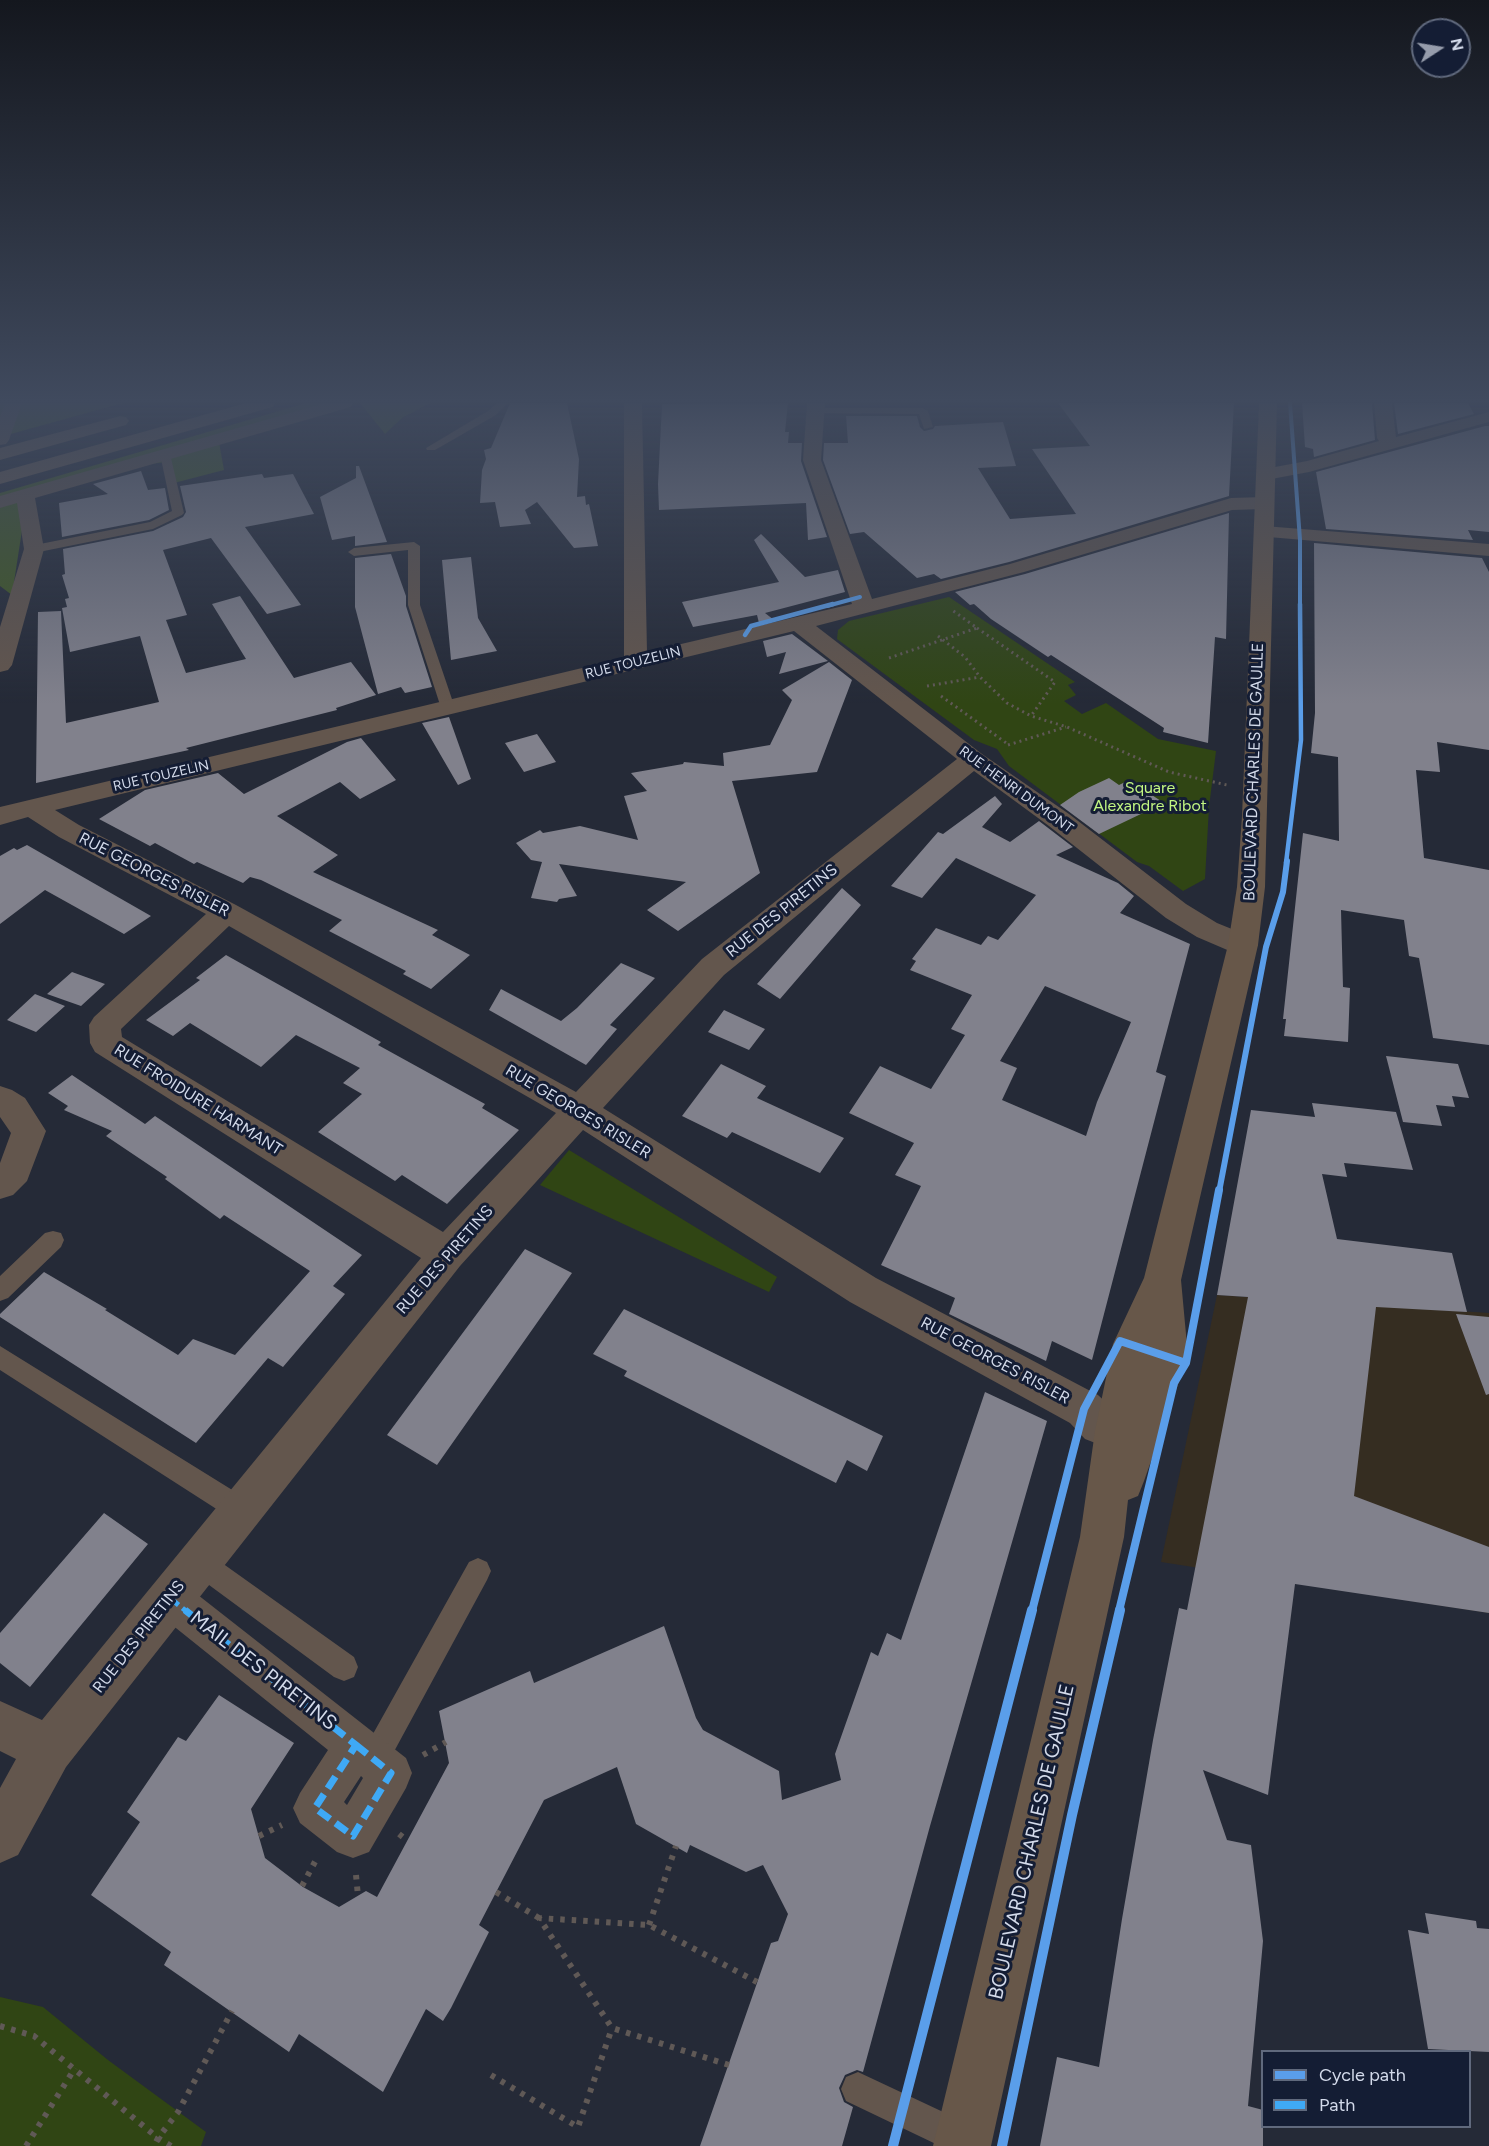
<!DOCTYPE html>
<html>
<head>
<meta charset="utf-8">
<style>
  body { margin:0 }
  #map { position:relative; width:1489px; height:2146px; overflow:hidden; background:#252a37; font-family:Figtree,sans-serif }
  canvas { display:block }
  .legend { position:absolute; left:1261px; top:2050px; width:210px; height:78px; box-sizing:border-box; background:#141d34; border:2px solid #60697d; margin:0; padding:8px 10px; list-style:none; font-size:18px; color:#d3daea }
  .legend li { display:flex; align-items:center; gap:12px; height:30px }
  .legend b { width:30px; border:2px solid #60697d }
  .north { position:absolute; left:1411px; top:18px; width:60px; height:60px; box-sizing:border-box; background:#141d34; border:2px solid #60697d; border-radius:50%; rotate:78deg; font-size:16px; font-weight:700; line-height:24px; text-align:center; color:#d3daea }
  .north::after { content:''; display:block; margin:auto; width:21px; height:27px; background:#969cab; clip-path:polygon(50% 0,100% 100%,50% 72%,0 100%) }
</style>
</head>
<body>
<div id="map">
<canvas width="1489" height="2146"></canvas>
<ul class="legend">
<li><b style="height:8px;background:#5a9eea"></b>Cycle path</li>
<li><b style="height:8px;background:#3fa9f5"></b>Path</li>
</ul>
<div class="north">N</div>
</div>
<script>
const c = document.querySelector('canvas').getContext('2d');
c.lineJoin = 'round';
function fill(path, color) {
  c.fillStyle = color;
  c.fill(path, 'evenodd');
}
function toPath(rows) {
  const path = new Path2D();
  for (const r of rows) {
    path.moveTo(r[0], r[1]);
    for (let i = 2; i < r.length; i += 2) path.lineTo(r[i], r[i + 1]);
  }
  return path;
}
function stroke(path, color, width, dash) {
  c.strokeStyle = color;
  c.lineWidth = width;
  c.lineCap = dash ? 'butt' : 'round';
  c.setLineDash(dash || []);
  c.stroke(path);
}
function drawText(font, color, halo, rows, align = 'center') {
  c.font = font + ' Figtree,sans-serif';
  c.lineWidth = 6;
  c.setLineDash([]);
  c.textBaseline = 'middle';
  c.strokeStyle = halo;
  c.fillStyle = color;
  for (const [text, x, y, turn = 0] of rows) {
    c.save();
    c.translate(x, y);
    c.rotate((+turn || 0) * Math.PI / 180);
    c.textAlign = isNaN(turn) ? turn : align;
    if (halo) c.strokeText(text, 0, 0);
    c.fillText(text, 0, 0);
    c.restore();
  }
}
fill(toPath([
  [1217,1295,1489,1313,1489,1613,1161,1562]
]), '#352d21');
fill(toPath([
  [949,597,1075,682,1068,685,1076,695,1064,701,1082,714,1106,703,1158,739,1216,751,1209,807,1205,879,1183,891,1149,866,1137,862,1009,766,997,749,974,740,837,639,838,630,849,621],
  [569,1150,777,1277,769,1292,540,1185],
  [0,1997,43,2007,108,2060,206,2132,201,2146,0,2146]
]), '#304514');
fill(toPath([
  [0,403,123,403,0,437],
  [306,403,341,403,219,442,224,470,174,483,167,462,124,467,27,498,12,595,0,586,0,493],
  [360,403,430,403,402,418,385,434]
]), '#425a21');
fill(toPath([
  [510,403,567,403,579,459,577,497,585,496,586,505,589,504,598,546,574,548,537,502,525,510,531,524,500,527,495,502,480,503,482,470,486,459,484,450,491,448],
  [788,403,785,432,789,432,788,443,802,443,801,461,827,537,808,540,806,503,659,510,658,484,662,404],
  [1058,403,1234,403,1229,496,1009,562,941,579,934,574,917,578,864,532,850,534,823,460,824,443,848,443,846,416,917,416,920,427,924,431,933,429,935,426,1003,422,1016,466,978,468,1010,519,1076,514,1032,449,1090,446],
  [1302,403,1372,403,1375,440,1314,457,1313,449,1305,447],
  [1394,403,1468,403,1474,414,1398,434],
  [1485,426,1489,426,1489,532,1468,530,1473,540,1326,529,1316,472],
  [356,466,359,466,387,542,355,546,355,536,332,540,320,497,356,478],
  [141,471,148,490,165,488,169,510,149,520,62,537,59,503,108,494,93,484],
  [262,474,264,478,293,474,314,514,245,527,301,605,267,614,211,538,163,550,187,615,166,620,186,673,246,659,212,604,240,596,294,678,351,662,376,695,336,708,337,710,186,748,189,750,36,783,38,612,61,611,66,723,159,702,140,636,70,652,62,608,67,607,65,599,69,598,62,575,65,574,63,549,153,531,183,517,186,512,180,486],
  [1229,513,1226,639,1215,637,1208,743,1163,732,1164,728,1051,655,1048,657,991,619,974,604,970,605,955,592,1025,574],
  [761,534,805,577,838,570,845,592,765,613,774,620,759,623,757,615,693,627,682,602,779,582,754,540],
  [1314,543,1482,558,1489,572,1489,750,1437,742,1440,772,1416,770,1424,858,1489,870,1489,1045,1433,1038,1419,958,1409,956,1404,920,1341,910,1343,987,1350,988,1348,1042,1284,1036,1286,1019,1283,1019,1303,833,1339,841,1338,757,1311,753,1315,713],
  [391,554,406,596,406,606,432,687,405,693,401,687,378,694,355,607,355,558],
  [471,557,478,618,497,651,451,660,442,560],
  [792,634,828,661,779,674,786,652,767,657,763,641],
  [829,662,852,680,817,772,732,781,760,873,678,931,647,910,686,882,559,864,577,896,559,899,557,902,531,898,542,862,531,860,516,843,540,830,543,833,580,826,638,840,624,796,647,791,631,773,683,764,684,762,724,766,723,753,770,745,792,700,782,690],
  [449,717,471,779,458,785,422,723],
  [537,734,556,762,524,772,505,743],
  [361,738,396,780,360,799,340,782,277,816,338,855,313,872,438,930,432,935,470,955,431,989,403,974,406,971,329,931,342,920,261,880,250,877,243,883,197,862,194,864,155,843,150,846,99,819,145,790,218,773,244,794,347,742],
  [1109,778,1119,785,1129,780,1164,803,1099,834,1060,805,1079,792],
  [995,796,1002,804,982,827,1010,842,1039,821,1073,847,1056,855,1118,883,1134,896,1120,913,1190,944,1156,1072,1166,1076,1092,1360,1052,1341,1046,1361,949,1314,955,1298,881,1265,921,1186,895,1175,914,1143,849,1113,880,1066,931,1089,965,1035,951,1029,972,995,910,970,916,961,912,959,936,928,981,945,988,936,998,940,1036,895,956,858,922,898,891,886,938,832,943,834],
  [1045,986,1131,1022,1097,1102,1086,1136,1002,1100,1017,1068,1000,1061],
  [27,845,151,916,124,934,45,890,0,924,0,856,14,848,17,850],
  [842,888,861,905,780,999,757,984],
  [226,955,381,1042,378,1045,485,1104,482,1108,519,1130,447,1204,402,1175,395,1181,318,1132,362,1094,343,1083,360,1068,296,1035,261,1067,190,1023,173,1036,146,1020,200,980,196,978],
  [621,963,655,978,610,1025,617,1029,586,1065,489,1010,501,989,561,1021,577,1008],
  [72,972,105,984,81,1006,47,994],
  [35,994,65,1006,36,1032,7,1020],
  [724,1010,765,1029,749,1050,708,1032],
  [1386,1056,1458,1064,1469,1098,1452,1096,1455,1107,1436,1105,1442,1126,1403,1122],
  [721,1064,766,1086,757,1098,844,1138,820,1173,732,1132,727,1138,682,1116],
  [72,1075,145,1124,155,1116,362,1255,333,1286,345,1294,283,1367,268,1358,196,1443,0,1317,0,1314,44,1272,107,1309,105,1310,178,1355,193,1339,235,1355,310,1271,224,1215,220,1219,165,1179,167,1177,106,1136,112,1131,64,1110,68,1106,48,1093],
  [1312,1103,1396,1112,1413,1170,1344,1163,1347,1177,1322,1174,1337,1239,1452,1253,1467,1312,1376,1307,1354,1496,1489,1547,1489,1613,1295,1584,1268,1795,1203,1770,1227,1840,1251,1845,1263,1941,1248,2106,1263,2110,1263,2146,1040,2146,1057,2057,1099,2067,1122,1919,1153,1740,1179,1608,1187,1610,1248,1297,1217,1295,1251,1110,1315,1117],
  [525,1249,572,1273,437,1465,387,1435],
  [624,1309,883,1436,867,1471,847,1460,836,1483,624,1376,627,1371,593,1354],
  [1456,1314,1489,1317,1489,1394,1486,1395],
  [985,1392,1047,1421,930,1826,863,2072,857,2070,845,2075,839,2088,844,2102,853,2107,842,2146,700,2146,771,1943,778,1941,788,1914,763,1865,746,1872,690,1845,687,1853,636,1824,617,1767,544,1800,479,1925,489,1932,451,2008,443,2021,426,2009,383,2092,299,2034,289,2052,164,1965,171,1952,91,1895,140,1822,127,1812,178,1737,186,1741,219,1695,294,1743,251,1809,265,1858,303,1887,339,1907,366,1891,377,1897,449,1763,439,1711,530,1671,534,1683,664,1626,696,1718,703,1730,779,1771,782,1800,841,1780,835,1754,871,1652,878,1656,887,1633,901,1640],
  [104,1513,148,1544,30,1687,0,1663,0,1633],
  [1425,1913,1476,1921,1477,1928,1489,1929,1489,2052,1428,2049,1408,1930,1429,1934]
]), '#81818c');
stroke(toPath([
  [977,628,1055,682,1031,716],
  [938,636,965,657,980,677,1007,703,1031,716,1067,727,1169,772,1227,785],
  [889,658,977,628,952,610],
  [927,686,980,677],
  [941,696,1009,745],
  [1008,745,1066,727]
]), '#605956', 3, [2, 4]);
stroke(toPath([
  [423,1755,446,1742],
  [399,1834,408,1841],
  [259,1836,282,1825],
  [356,1875,358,1896],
  [302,1886,317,1858],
  [496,1892,539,1918],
  [649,1925,676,1846],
  [0,2026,34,2036,158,2138,154,2146],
  [729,2065,612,2028,539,1918,649,1925,757,1982],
  [491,2075,578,2127,612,2028],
  [26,2146,75,2068],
  [171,2146,158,2138,178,2112,232,2011]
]), '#605956', 6, [4.5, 7]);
fill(toPath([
  [497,403,508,403,496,415,435,450,427,450,426,448,488,411,497,403],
  [816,408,923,408,928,411,933,427,924,429,919,414,812,413,812,409,816,408],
  [165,451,170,454,184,513,182,515,153,529,34,553,30,552,30,546,150,522,172,511,160,454,165,451],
  [414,542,420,546,420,605,455,708,448,712,441,708,408,605,408,550,354,556,348,552,354,548,414,542],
  [53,1231,61,1233,64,1240,61,1247,8,1298,0,1301,0,1276,45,1233,53,1231],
  [0,1346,250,1501,254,1510,250,1519,241,1523,232,1519,0,1370,0,1346],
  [199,1549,208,1553,354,1657,358,1667,354,1677,344,1681,334,1677,190,1571,186,1562,190,1553,199,1549],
  [478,1558,487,1562,491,1571,487,1580,384,1770,374,1775,364,1770,359,1760,364,1750,469,1562,478,1558],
  [858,2072,973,2126,978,2138,975,2146,940,2146,846,2101,841,2089,846,2077,858,2072]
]), '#63564d');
fill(toPath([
  [170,1578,184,1584,406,1758,412,1773,406,1788,369,1852,353,1858,337,1852,300,1823,293,1808,300,1793,328,1750,156,1612,150,1598,156,1584,170,1578],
  [361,1776,363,1778,347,1805,344,1802,361,1776]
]), '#63564d');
fill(toPath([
  [5,403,22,403,9,440,6,444,0,445,0,417,5,403],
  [325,403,353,403,351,407,35,498,44,549,12,665,8,670,0,672,0,627,24,549,17,503,0,508,0,496,325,403],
  [624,403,642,403,647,652,852,604,803,460,807,403,825,403,821,460,872,599,1010,564,1231,498,1264,497,1271,499,1274,503,1271,507,1264,509,1232,510,1024,572,816,626,982,754,1069,814,1186,904,1217,923,1254,938,1258,945,1254,952,1243,956,1232,952,1197,937,1166,918,1049,826,974,771,724,975,603,1108,876,1278,1098,1395,1114,1410,1131,1417,1137,1431,1131,1445,1116,1451,1085,1439,1070,1423,850,1302,583,1130,460,1266,66,1767,18,1855,0,1863,0,1788,16,1759,0,1751,0,1701,42,1720,421,1258,95,1052,90,1043,89,1025,94,1017,206,914,59,837,28,817,0,825,0,807,624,658,624,403],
  [794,631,957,759,702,959,576,1092,236,905,79,825,55,810,794,631],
  [229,926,556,1113,443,1232,122,1037,121,1029,229,926],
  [1374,403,1392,403,1396,437,1489,412,1489,422,1309,472,1266,480,1259,478,1257,474,1259,470,1307,461,1379,441,1377,438,1374,403],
  [1264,526,1489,544,1489,556,1257,536,1254,532,1257,528,1264,526],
  [0,1086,12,1090,25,1098,46,1131,27,1181,13,1195,0,1199,0,1163,11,1133,0,1117,0,1086]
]), '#63564d');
fill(toPath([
  [1259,403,1277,403,1265,887,1258,945,1181,1280,1188,1356,1144,1481,1138,1496,1128,1500,1124,1537,991,2146,933,2146,1080,1537,1095,1431,1113,1344,1144,1278,1228,945,1237,887,1242,816,1259,403]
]), '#675749');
fill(toPath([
  [246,403,275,403,273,407,0,484,0,472,246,403],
  [120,416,126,417,129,421,126,425,0,460,0,448,120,416]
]), '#6c5d51');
stroke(toPath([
  [170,1598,186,1611]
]), '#3fa9f5', 5, [11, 5]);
stroke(toPath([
  [185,1610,356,1745],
  [356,1745,391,1773,353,1836,315,1808,356,1745]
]), '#3fa9f5', 7, [14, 7]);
stroke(toPath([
  [1290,403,1300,540,1300,606],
  [827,606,860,597]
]), '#5a9eea', 4);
stroke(toPath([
  [745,635,751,626,833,604],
  [1286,863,1301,740,1300,604]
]), '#5a9eea', 4.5);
stroke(toPath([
  [1219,1192,1266,947,1283,892,1287,861]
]), '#5a9eea', 6);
stroke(toPath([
  [1032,1611,1084,1409,1120,1341,1186,1363],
  [1119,1611,1174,1383,1186,1363,1219,1190]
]), '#5a9eea', 8);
stroke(toPath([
  [893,2146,1032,1610],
  [1002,2146,1072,1815,1120,1610]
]), '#5a9eea', 10);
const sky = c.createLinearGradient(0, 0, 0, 704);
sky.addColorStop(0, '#14171e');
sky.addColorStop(0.57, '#404a5e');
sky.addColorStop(1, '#404a5e00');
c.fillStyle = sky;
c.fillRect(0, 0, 1489, 704);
drawText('14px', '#d3daea', '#141d34', [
  ["RUE TOUZELIN",633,663,-14],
  ["RUE TOUZELIN",161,776,-13],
  ["RUE HENRI DUMONT",1016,790,36]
]);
drawText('16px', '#d3daea', '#141d34', [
  ["BOULEVARD CHARLES DE GAULLE",1254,772,-88],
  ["RUE GEORGES RISLER",154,875,27],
  ["RUE DES PIRETINS",782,911,-39],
  ["RUE FROIDURE HARMANT",198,1100,32],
  ["RUE GEORGES RISLER",578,1112,31],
  ["RUE DES PIRETINS",445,1260,-49],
  ["RUE GEORGES RISLER",995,1361,28],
  ["RUE DES PIRETINS",139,1637,-52]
]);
drawText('16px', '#c2f682', '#141d34', [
  ["Square",1150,788],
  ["Alexandre Ribot",1150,806]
]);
drawText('20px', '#d3daea', '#141d34', [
  ["MAIL DES PIRETINS",263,1671,38],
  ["BOULEVARD CHARLES DE GAULLE",1032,1842,-77]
]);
</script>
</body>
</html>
